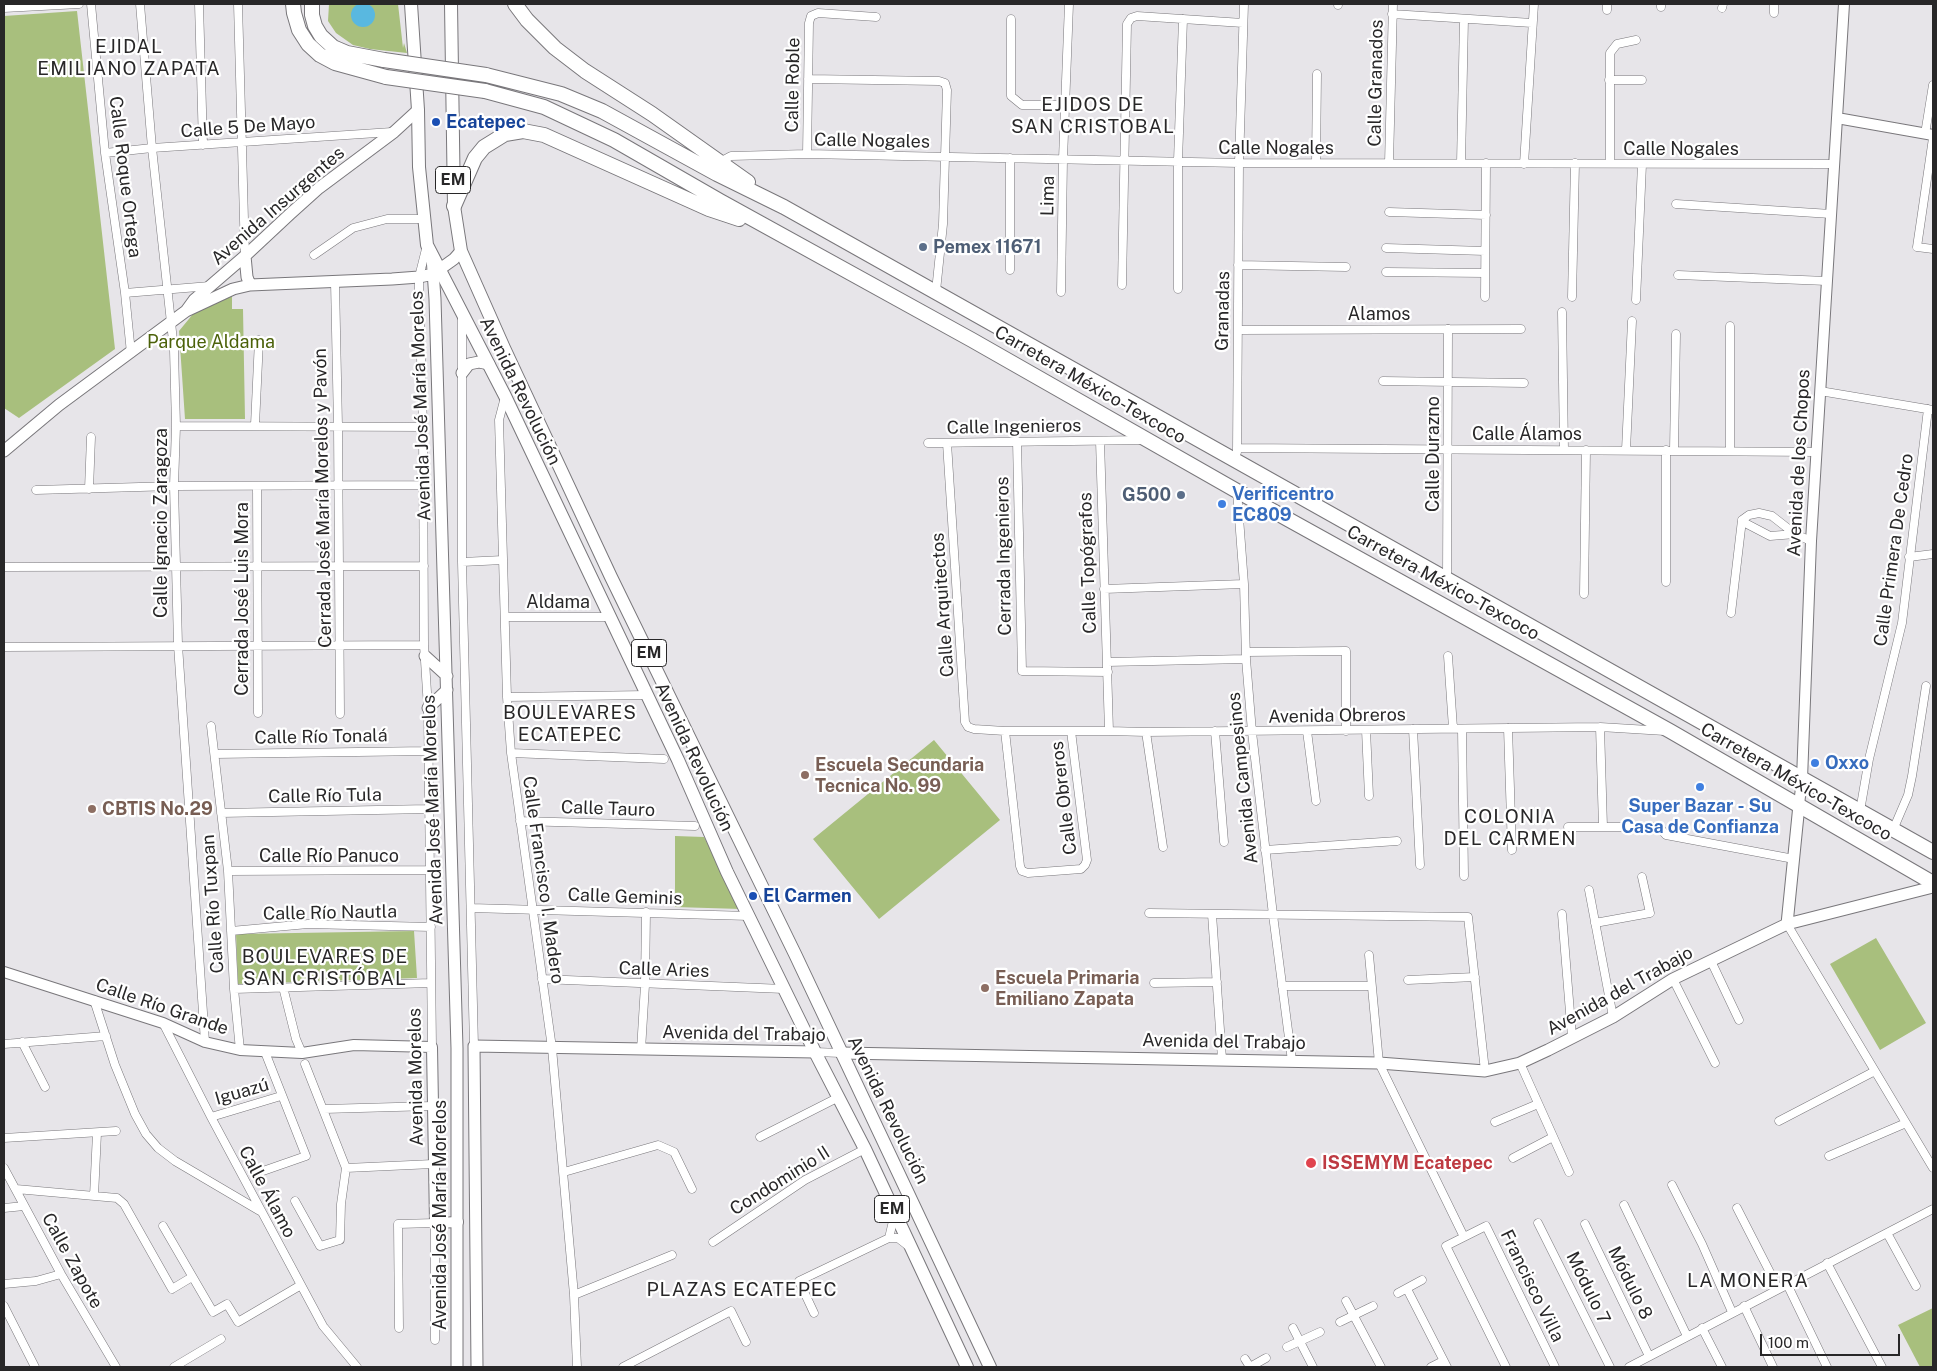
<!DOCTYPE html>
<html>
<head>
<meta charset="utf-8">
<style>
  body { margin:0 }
  #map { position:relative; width:1937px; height:1371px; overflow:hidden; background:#e7e5e9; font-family:"Public Sans",sans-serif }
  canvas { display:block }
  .frame { position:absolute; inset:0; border:5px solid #282728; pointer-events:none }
  .scale { position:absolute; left:1760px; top:1334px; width:140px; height:22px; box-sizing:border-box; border:2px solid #282728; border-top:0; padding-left:6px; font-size:15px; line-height:18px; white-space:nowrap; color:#282728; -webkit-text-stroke:4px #fff; paint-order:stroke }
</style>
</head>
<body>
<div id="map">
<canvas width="1937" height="1371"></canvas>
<div class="frame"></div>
<div class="scale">100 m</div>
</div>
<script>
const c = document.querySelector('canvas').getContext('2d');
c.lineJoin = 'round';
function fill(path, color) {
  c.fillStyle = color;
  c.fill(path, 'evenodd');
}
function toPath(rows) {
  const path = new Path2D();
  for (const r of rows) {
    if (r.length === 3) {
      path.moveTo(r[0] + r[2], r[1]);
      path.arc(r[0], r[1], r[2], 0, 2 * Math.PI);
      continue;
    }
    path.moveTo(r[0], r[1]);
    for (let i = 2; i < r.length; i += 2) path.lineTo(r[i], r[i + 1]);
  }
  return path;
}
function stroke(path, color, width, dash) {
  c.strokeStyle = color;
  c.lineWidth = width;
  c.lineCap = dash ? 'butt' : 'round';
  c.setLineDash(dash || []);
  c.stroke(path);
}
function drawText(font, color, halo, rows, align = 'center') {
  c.font = font + ' "Public Sans",sans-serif';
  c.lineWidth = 4.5;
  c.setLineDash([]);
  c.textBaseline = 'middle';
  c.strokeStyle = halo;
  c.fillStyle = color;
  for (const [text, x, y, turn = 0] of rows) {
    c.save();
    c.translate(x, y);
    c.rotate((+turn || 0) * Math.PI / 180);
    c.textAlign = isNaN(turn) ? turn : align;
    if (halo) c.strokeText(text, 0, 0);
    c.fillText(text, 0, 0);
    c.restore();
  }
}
fill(toPath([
  [329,4,398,4,403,48,404,43,407,53,370,49,353,45,336,33,328,21],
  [77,11,115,349,19,418,4,408,4,16],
  [232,296,232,309,243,309,245,419,185,419,179,331,193,314],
  [934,740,1000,820,879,919,813,839],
  [675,836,704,837,741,909,675,907],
  [414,931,417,978,238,984,236,934],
  [1876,938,1926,1023,1880,1050,1830,964],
  [1933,1308,1933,1367,1920,1367,1898,1325]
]), '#a8bf7d');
fill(toPath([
  [363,15,12]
]), '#59b8e0');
const minor = toPath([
  [91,4,105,153,125,293,131,353],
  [140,4,152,148,174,350,176,426,174,486,178,645,205,1042],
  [199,4,203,145],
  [238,4,245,256],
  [1338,5,1338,4],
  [1661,7,1661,4],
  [4,8,79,4],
  [1722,8,1723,4],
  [1607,10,1607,4],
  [1774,13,1774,4],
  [1392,14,1532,23],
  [1011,19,1011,96,1022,105,1065,105],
  [808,79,939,81,945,83,947,90,943,224,936,291],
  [1609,80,1642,80],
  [1925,134,1933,85],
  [1933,138,1917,247,1933,249],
  [105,153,152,148,392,132],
  [807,154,809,23,811,16,818,13,876,17],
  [1010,158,1010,270],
  [720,162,731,156,807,154,1239,163,1834,164],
  [1316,163,1317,74],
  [1389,163,1393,4],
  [1461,163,1464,19],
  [1610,163,1610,53,1617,44,1636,40],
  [1524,164,1534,4],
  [1676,204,1831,214],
  [1389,212,1486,215],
  [427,245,419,277,419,289,423,427,424,645,428,708,432,1047],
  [1386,248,1485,251],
  [314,255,353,228,387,219,424,219],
  [1238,265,1346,267],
  [1386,272,1485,273],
  [1678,275,1827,281],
  [335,282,338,426,340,714],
  [1122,285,1127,24,1131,18,1137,16,1243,23],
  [1178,289,1178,161,1183,19],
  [1061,292,1063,159,1069,4],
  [125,293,210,286],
  [1485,297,1486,163],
  [1572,297,1575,163],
  [1636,300,1642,164],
  [1562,312,1564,450],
  [462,316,462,562,474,1046],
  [1238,330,1521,329],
  [1383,381,1524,383],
  [1820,391,1933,410],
  [505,397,499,420,507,697,511,753,552,1048,574,1295,577,1367],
  [255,425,259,340],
  [176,426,423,427],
  [1017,441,1022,671,1108,672],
  [1100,441,1109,731],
  [928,443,1144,440],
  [947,443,965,722,968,727,974,729,1005,731,1109,731,1146,732,1600,727,1665,731],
  [1237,448,1816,452],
  [1626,450,1632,321],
  [1666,450,1666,582],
  [1674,450,1676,334],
  [1730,451,1730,326],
  [1237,452,1239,163,1244,4],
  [257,486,258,713],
  [89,489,91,437],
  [36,490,174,486,423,485],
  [1237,491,1244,584,1246,659,1252,732,1273,915,1292,1061],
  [1742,520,1747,524,1770,536,1795,534,1811,541],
  [1742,520,1749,515,1759,513,1772,516,1795,534],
  [1909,557,1933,554],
  [462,562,503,560],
  [4,567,424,566],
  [1447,579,1448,329],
  [1104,589,1244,584],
  [1584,594,1586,450],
  [1731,613,1742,520],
  [506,617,609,617],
  [4,647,424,645],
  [1246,652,1346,651,1346,731],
  [1448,656,1453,728],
  [1107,662,1246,659],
  [507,697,647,695],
  [211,726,228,871,234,989,240,1050],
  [1600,727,1603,827],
  [1508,728,1512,850],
  [1413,729,1420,865],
  [1462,729,1464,876],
  [1366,730,1369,796],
  [1005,731,1020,866,1022,871,1028,873,1081,869,1085,865,1087,860,1071,731],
  [1215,731,1224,842],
  [1307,731,1316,801],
  [1146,732,1163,847],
  [511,753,664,759],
  [215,754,428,751],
  [1860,811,1869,759,1902,623,1928,409],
  [221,813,429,809],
  [520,821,695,826],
  [1568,827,1659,827,1666,835,1794,859],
  [1893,830,1908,795,1912,776,1926,686],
  [1265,850,1397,841],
  [228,871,430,870],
  [1589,890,1613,1017],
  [471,908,749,916],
  [1149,913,1468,917,1485,1071],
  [1212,914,1222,1059],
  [1562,914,1572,1037],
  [1595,923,1650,913,1642,877],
  [1787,924,1933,1168],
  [231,931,308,924,431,927],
  [1369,955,1379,1063,1464,1237],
  [1711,961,1739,1020],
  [542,979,784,989],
  [1673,979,1715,1063],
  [1408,980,1475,977],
  [1154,983,1217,982],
  [1282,986,1371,986],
  [283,987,296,1039,302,1053],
  [234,989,431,983],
  [94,1000,115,1065,135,1114,146,1134,158,1148,175,1161,260,1211],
  [163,1023,211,1117,323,1326,357,1367],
  [22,1042,45,1087],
  [4,1044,106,1036],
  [641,1050,645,985,646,912],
  [815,1052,841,1053],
  [1520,1063,1569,1172],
  [324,1109,432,1106],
  [211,1117,281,1096],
  [1779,1121,1875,1071],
  [1495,1122,1538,1104],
  [760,1137,839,1097],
  [4,1138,116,1131],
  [1829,1156,1906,1123],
  [1513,1158,1553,1137],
  [4,1168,61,1274,116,1367],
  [346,1168,433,1164],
  [263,1171,306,1156,265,1052],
  [564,1172,658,1145,674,1152,692,1189],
  [1672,1185,1702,1244,1732,1312],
  [16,1189,117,1198,124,1204,172,1289,192,1277],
  [94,1196,97,1133],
  [295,1201,320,1246,340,1240,341,1204,346,1168,305,1064],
  [1624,1205,1687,1336],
  [4,1208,24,1206],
  [1737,1208,1778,1288],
  [1538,1223,1610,1367],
  [1585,1224,1649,1356],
  [163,1226,213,1312,227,1304,238,1322,301,1285],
  [1887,1233,1916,1286],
  [889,1238,893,1221,893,1213],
  [713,1242,805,1180,865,1149],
  [1827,1263,1882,1367],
  [4,1284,36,1281,61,1274],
  [1787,1284,1827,1367],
  [1407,1289,1447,1367],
  [1398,1293,1422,1280],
  [574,1295,672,1255],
  [1346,1301,1381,1367],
  [4,1306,35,1367],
  [1744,1306,1773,1367],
  [814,1313,799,1281,889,1238,898,1238,907,1245],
  [1340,1322,1373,1306],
  [399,1328,398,1224,435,1223,435,1340],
  [1293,1328,1313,1367],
  [1702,1328,1722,1367],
  [1287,1347,1320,1332],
  [1245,1359,1250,1367,1266,1358],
  [174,1367,221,1339],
  [623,1367,731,1311,746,1342],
  [1431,1367,1443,1361],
  [1506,1367,1446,1246,1486,1226,1555,1367],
  [1629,1367,1933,1209]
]);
const tertiary = toPath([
  [1837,118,1933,135],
  [1799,805,1802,779,1811,541,1844,4],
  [4,972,163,1023,205,1042,240,1050,302,1053,354,1045,432,1047,435,1223,458,1222]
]);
const secondary = toPath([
  [245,256,247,277,250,285],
  [432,257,435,299,457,1048,457,1367],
  [186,311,194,300,245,256,290,214,319,188,394,132,418,110],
  [462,373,469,364,479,362,489,364],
  [4,451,59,405,186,311,233,289,250,285,392,279,419,277,429,275,440,269,454,259,461,251],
  [425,656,447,676],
  [428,708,447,690],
  [1787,924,1799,805],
  [841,1053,1379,1063,1485,1071,1520,1063,1548,1050,1613,1017,1673,979,1787,924,1933,887],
  [477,1367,474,1046,815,1052]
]);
const primary = toPath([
  [411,4,418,110,419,167,427,245,505,396,678,760,727,872,815,1052,865,1149,967,1367],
  [451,4,454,206,461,251,504,348,611,577,795,954,990,1367]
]);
const trunk = toPath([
  [293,4,294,13,299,30,308,44,320,55,335,63,386,77],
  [312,4,312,15,315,26,321,36,333,47,347,53,384,60],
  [515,4,527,20,555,48,585,71,652,114,748,182],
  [486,75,561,94,602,111,717,174,784,207,1933,852],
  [485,91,544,107,614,140,720,201,972,340,1237,491,1670,731,1933,883],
  [454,206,475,158,484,147,505,134,523,131,544,135,709,209,739,219]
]);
stroke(minor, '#79777b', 9);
stroke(tertiary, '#79777b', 12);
stroke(secondary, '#79777b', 13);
stroke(primary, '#79777b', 14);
stroke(trunk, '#79777b', 16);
stroke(minor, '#fff', 8);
stroke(tertiary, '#fff', 10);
stroke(secondary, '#fff', 11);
stroke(primary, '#fff', 12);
stroke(trunk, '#fff', 14);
const trunkBridge = toPath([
  [384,60,486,75],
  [386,77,485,91]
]);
stroke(trunkBridge, '#79777b', 16, []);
stroke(trunkBridge, '#fff', 14);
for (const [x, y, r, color] of [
  [436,122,5,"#1a4fb4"],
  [923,247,5,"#5c6f8a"],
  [1181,495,5,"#5c6f8a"],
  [1222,504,5,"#3f7fe0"],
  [1815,763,5,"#3f7fe0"],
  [805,775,5,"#8d6e63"],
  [1700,787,5,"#3f7fe0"],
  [92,809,5,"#8d6e63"],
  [753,896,5,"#1a4fb4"],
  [985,988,5,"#8d6e63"],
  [1311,1163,6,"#e0444e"]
]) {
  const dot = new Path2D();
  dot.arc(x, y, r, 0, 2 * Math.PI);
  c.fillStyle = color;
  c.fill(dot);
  stroke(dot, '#fff', 2);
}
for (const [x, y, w] of [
  [453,180,35],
  [649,653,35],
  [892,1209,35]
]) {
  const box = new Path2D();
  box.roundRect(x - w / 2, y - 13.5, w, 27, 4);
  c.fillStyle = '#fff';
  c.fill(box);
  stroke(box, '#282728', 1);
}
drawText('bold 16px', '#282728', null, [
  ["EM",453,180],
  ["EM",649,653],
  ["EM",892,1209]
]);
drawText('18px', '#282728', '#fff', [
  ["Calle Granados",1376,83,-89],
  ["Calle Roble",793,85,-89],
  ["Calle 5 De Mayo",248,127,-4],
  ["Calle Nogales",872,141,1],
  ["Calle Nogales",1276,148],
  ["Calle Nogales",1681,149],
  ["Calle Roque Ortega",125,177,83],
  ["Lima",1048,196,-89],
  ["Avenida Insurgentes",278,206,-41],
  ["Granadas",1223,311,-89],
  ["Alamos",1379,314],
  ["Carretera México-Texcoco",1090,385,30],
  ["Avenida Revolución",520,391,64],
  ["Avenida José María Morelos",421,406,-92],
  ["Calle Ingenieros",1014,427,-1],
  ["Calle Álamos",1527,434],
  ["Calle Durazno",1433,454,-90],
  ["Avenida de los Chopos",1799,463,-87],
  ["Cerrada José María Morelos y Pavón",323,498,-91],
  ["Calle Ignacio Zaragoza",161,523,-90],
  ["Calle Primera De Cedro",1894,550,-82],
  ["Cerrada Ingenieros",1004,556,-91],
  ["Calle Topógrafos",1088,563,-92],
  ["Carretera México-Texcoco",1443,583,29],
  ["Cerrada José Luis Mora",242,599,-90],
  ["Aldama",558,602],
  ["Calle Arquitectos",943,605,-94],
  ["Avenida Obreros",1337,716,-1],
  ["Calle Río Tonalá",321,737,-1],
  ["Avenida Revolución",694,757,65],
  ["Avenida Campesinos",1243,778,-96],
  ["Carretera México-Texcoco",1796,782,30],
  ["Calle Río Tula",325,796,-1],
  ["Calle Obreros",1064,798,-97],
  ["Calle Tauro",608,809,2],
  ["Avenida José María Morelos",433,810,-92],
  ["Calle Río Panuco",329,856],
  ["Calle Francisco I. Madero",543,880,82],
  ["Calle Geminis",625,897,2],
  ["Calle Río Tuxpan",213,904,-94],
  ["Calle Río Nautla",330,913,-1],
  ["Calle Aries",664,970,2],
  ["Avenida del Trabajo",1620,991,-29],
  ["Calle Río Grande",162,1007,19],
  ["Avenida del Trabajo",744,1034,1],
  ["Avenida del Trabajo",1224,1042,1],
  ["Avenida Morelos",416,1077,-91],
  ["Iguazú",242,1092,-16],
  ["Avenida Revolución",888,1110,64],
  ["Condominio II",780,1181,-32],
  ["Calle Álamo",267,1192,62],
  ["Avenida José María Morelos",440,1215,-90],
  ["Calle Zapote",72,1261,61],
  ["Módulo 8",1630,1283,64],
  ["Francisco Villa",1532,1286,64],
  ["Módulo 7",1588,1288,64]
]);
drawText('bold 18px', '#164399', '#fff', [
  ["Ecatepec",446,122],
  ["El Carmen",763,896]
], 'left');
drawText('bold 18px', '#4e5e75', '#fff', [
  ["Pemex 11671",933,247],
  ["G500",1171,495,"right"]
], 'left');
drawText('18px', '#4b6109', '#fff', [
  ["Parque Aldama",211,342]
]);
drawText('bold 18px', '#366cbe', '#fff', [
  ["Verificentro",1232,494],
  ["EC809",1232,515],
  ["Oxxo",1825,763],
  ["Super Bazar - Su",1700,806,"center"],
  ["Casa de Confianza",1700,827,"center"]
], 'left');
drawText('bold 18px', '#785e54', '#fff', [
  ["Escuela Secundaria",815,765],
  ["Tecnica No. 99",815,786],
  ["CBTIS No.29",102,809],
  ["Escuela Primaria",995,978],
  ["Emiliano Zapata",995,999]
], 'left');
drawText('bold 18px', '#be3a42', '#fff', [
  ["ISSEMYM Ecatepec",1322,1163]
], 'left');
c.letterSpacing = '1px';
drawText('19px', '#282728', '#fff', [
  ["EJIDAL",129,47],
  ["EMILIANO ZAPATA",129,69],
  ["EJIDOS DE",1093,105],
  ["SAN CRISTOBAL",1093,127],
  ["BOULEVARES",570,713],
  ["ECATEPEC",570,735],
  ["COLONIA",1510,817],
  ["DEL CARMEN",1510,839],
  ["BOULEVARES DE",325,957],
  ["SAN CRISTÓBAL",325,979],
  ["LA MONERA",1748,1281],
  ["PLAZAS ECATEPEC",742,1290]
]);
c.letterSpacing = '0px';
</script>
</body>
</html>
